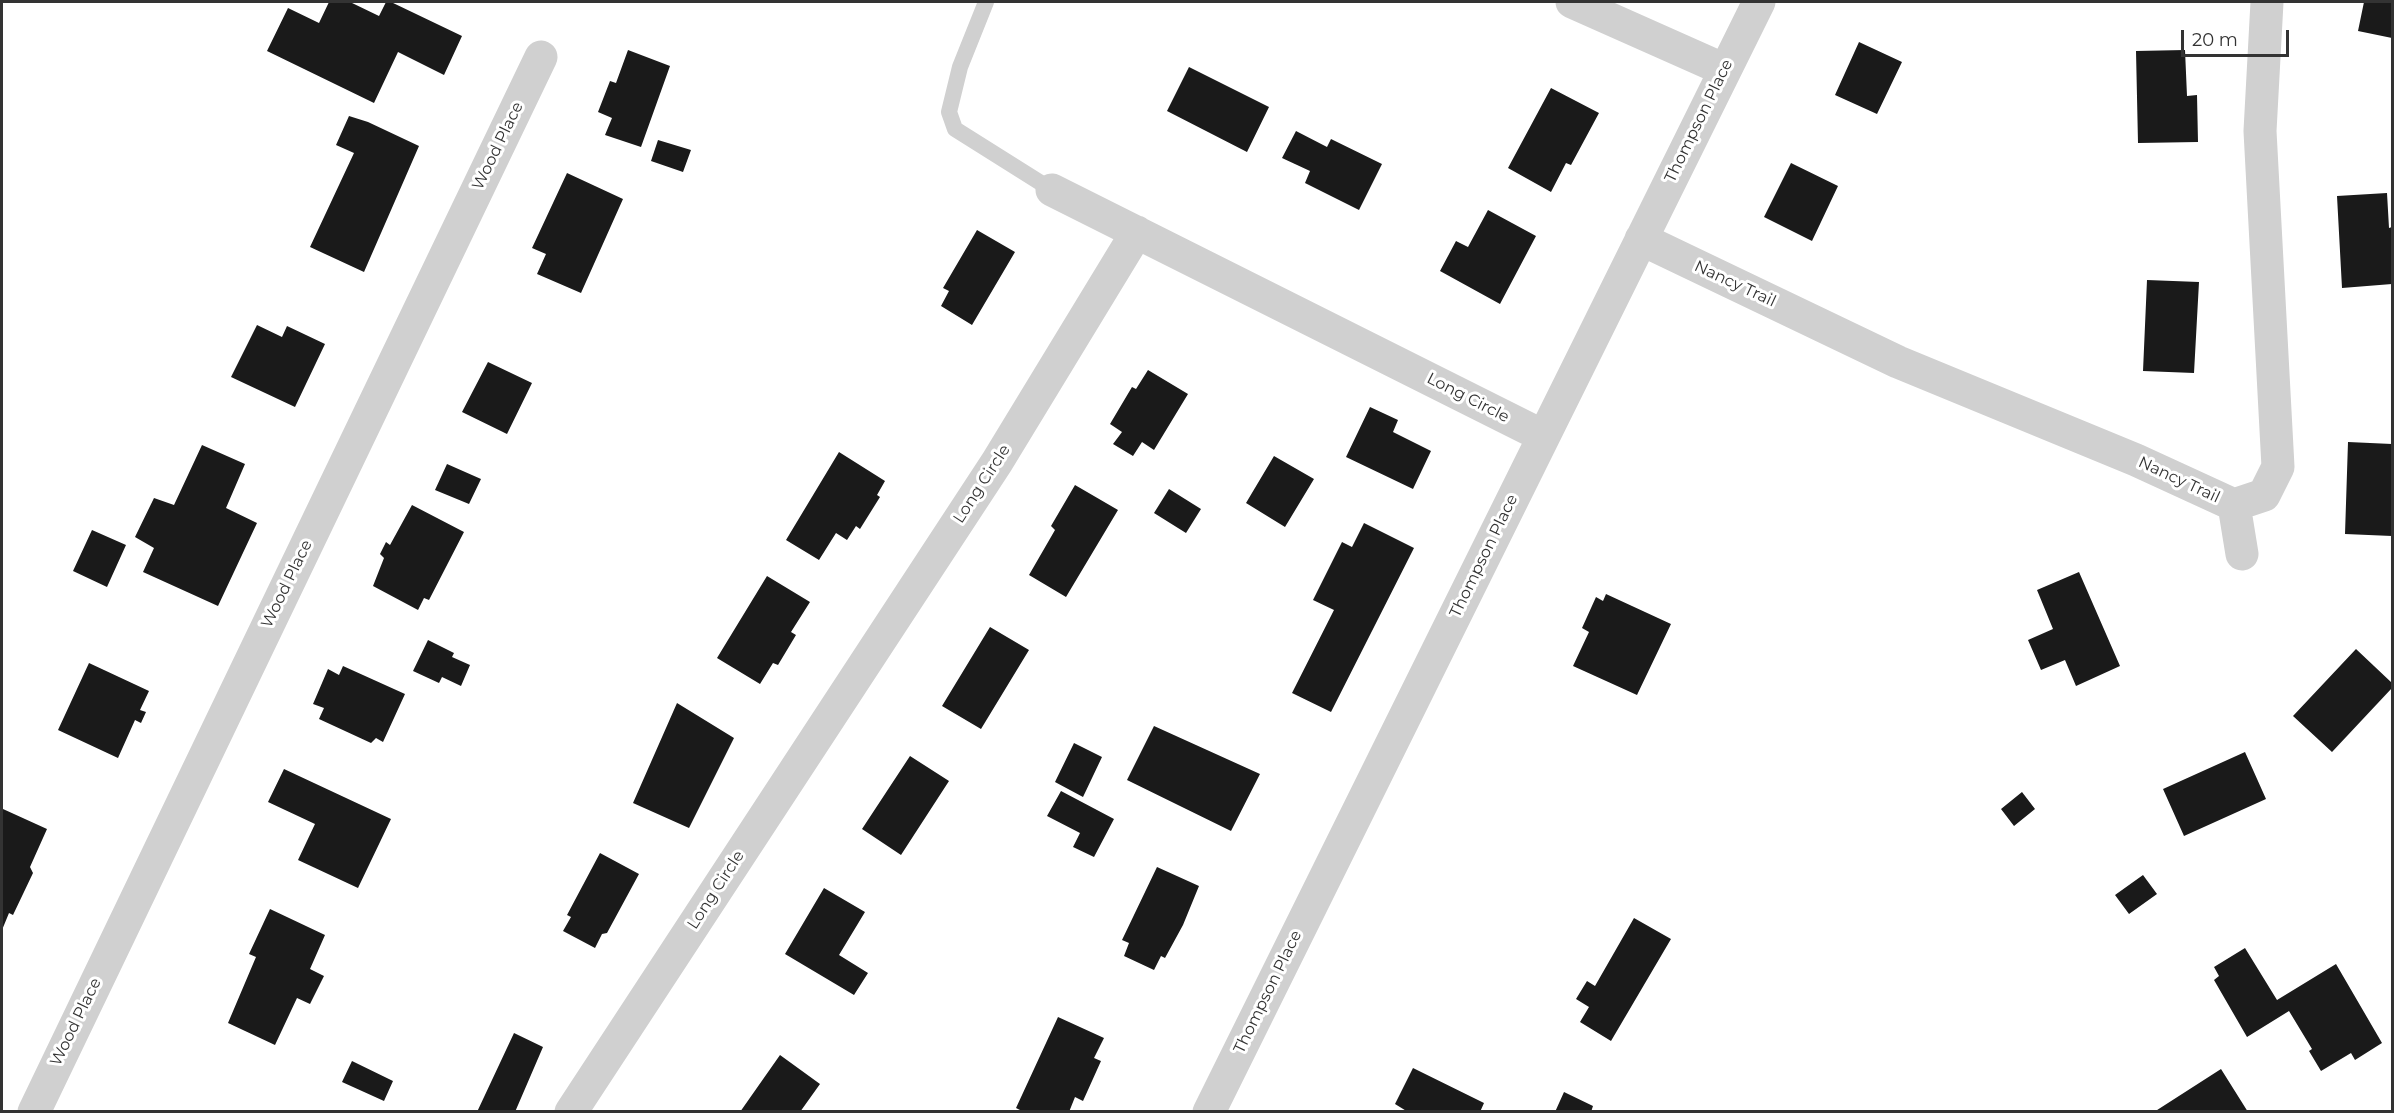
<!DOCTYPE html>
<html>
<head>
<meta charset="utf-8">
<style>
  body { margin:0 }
  #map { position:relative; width:2394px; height:1113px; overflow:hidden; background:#fff; font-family:Montserrat,sans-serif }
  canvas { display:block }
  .frame { position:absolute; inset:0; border:3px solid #333; pointer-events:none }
  .scale { position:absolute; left:2181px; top:30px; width:108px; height:27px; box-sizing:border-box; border:3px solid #333; border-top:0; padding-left:8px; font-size:18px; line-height:21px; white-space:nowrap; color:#333; -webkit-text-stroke:4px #fff; paint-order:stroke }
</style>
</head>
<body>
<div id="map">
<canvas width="2394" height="1113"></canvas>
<div class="frame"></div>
<div class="scale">20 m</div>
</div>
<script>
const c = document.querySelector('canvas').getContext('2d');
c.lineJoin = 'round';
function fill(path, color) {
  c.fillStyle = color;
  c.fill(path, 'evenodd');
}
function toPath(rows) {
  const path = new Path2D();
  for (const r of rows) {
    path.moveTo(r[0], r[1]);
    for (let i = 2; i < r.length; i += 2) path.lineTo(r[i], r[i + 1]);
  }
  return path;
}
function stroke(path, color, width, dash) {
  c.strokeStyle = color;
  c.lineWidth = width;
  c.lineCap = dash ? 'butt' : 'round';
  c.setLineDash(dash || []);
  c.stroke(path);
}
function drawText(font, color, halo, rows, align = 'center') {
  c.font = font + ' Montserrat,sans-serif';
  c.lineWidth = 6;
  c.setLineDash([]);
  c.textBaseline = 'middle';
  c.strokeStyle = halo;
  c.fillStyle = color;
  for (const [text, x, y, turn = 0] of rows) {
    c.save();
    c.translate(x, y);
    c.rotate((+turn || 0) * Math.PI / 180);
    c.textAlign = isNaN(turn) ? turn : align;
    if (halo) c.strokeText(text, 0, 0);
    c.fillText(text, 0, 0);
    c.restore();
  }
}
fill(toPath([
  [329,2,350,2,379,16,386,2,391,2,462,36,444,75,398,52,374,103,267,51,288,8,319,23],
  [2364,2,2392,2,2392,38,2358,31],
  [1859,42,1902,62,1877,114,1835,95],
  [628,50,670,66,641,147,605,135,612,118,598,112,610,81,616,83],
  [2185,50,2187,96,2197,95,2198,142,2138,143,2136,51],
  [1189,67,1269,107,1247,152,1167,111],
  [1551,88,1599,113,1571,165,1566,163,1551,192,1508,168],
  [349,116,368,122,419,146,364,272,310,247,354,153,336,145],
  [1296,131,1327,147,1331,139,1382,164,1359,210,1305,183,1310,171,1282,158],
  [658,140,691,150,683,172,651,161],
  [1791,163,1838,186,1812,241,1764,217],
  [567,173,623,199,581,293,537,274,546,254,532,248],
  [2387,193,2389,228,2392,227,2392,284,2342,288,2337,196],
  [1488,210,1536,236,1500,304,1440,271,1456,241,1468,247],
  [977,230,1015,252,972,325,941,306,949,291,943,288],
  [2147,280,2199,282,2194,373,2143,371],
  [257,325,282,337,287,326,325,344,295,407,231,377],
  [488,362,532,383,507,434,462,412],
  [1148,370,1188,394,1154,450,1142,442,1133,456,1113,444,1122,432,1110,424,1132,387,1136,389],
  [1370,407,1398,420,1393,432,1431,451,1413,489,1346,457],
  [2348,442,2392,444,2392,536,2345,534],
  [202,445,245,464,226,508,257,523,218,606,143,572,154,548,135,537,154,498,174,505],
  [839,452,885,481,877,495,880,497,860,529,856,526,847,540,836,533,819,560,786,540],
  [1274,456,1314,479,1285,527,1246,503],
  [447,464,481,479,469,504,435,490],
  [1075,485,1118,510,1066,597,1029,575,1055,530,1051,526],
  [1169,489,1201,509,1186,533,1154,513],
  [412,505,464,532,429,600,424,598,418,610,373,586,384,558,380,554,386,542,390,545],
  [1364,523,1414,548,1331,712,1292,693,1334,610,1313,600,1342,542,1352,547],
  [92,530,126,545,107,587,73,571],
  [2079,572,2120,666,2076,686,2065,660,2041,670,2028,640,2053,629,2037,590],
  [767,576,810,602,791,632,796,635,778,665,773,663,760,684,717,658],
  [1606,594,1671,624,1637,695,1573,666,1589,632,1582,628,1596,597,1603,601],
  [990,627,1029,650,981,729,942,706],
  [428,640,454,653,452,657,470,665,461,686,442,677,439,683,413,671],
  [2356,649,2392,683,2392,688,2332,752,2293,716],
  [89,663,149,691,140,710,146,712,141,723,135,720,118,758,58,730],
  [343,666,405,694,383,742,376,738,371,743,319,719,324,708,313,704,328,669,339,675],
  [677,703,734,738,689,828,633,803],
  [1154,726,1260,774,1231,831,1127,780],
  [1074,743,1102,757,1083,797,1055,782],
  [2245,752,2266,799,2184,836,2163,789],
  [910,756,949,781,901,855,862,829],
  [284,769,391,819,358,888,298,860,315,824,268,802],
  [1061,791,1114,819,1094,857,1073,847,1080,833,1047,816],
  [2022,792,2035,809,2014,826,2001,809],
  [3,809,47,829,30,867,33,873,13,915,9,913,2,930],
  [600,853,639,874,607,933,602,934,595,948,563,931,571,917,567,915],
  [1157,867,1199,886,1183,925,1165,958,1161,956,1154,970,1124,956,1129,943,1122,940],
  [2143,875,2157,894,2129,914,2115,895],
  [824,888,865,912,839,955,868,973,854,995,785,954],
  [270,909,325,935,310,969,324,976,310,1004,297,998,275,1045,228,1023,256,957,249,954],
  [1634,918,1671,939,1611,1041,1580,1022,1589,1007,1576,999,1587,981,1595,986],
  [2245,948,2277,1000,2336,964,2382,1043,2355,1060,2351,1053,2321,1071,2309,1051,2312,1049,2289,1011,2247,1037,2214,980,2219,976,2214,967],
  [1058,1017,1104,1038,1094,1058,1101,1061,1083,1101,1075,1097,1069,1112,1024,1112,1016,1108],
  [514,1033,543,1047,515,1112,477,1112],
  [780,1055,820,1084,800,1112,740,1112],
  [352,1061,393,1081,384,1101,342,1082],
  [1413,1068,1484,1103,1480,1112,1408,1112,1395,1104],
  [2221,1069,2248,1112,2154,1112],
  [1564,1092,1593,1106,1591,1112,1555,1112]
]), '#1a1a1a');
stroke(toPath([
  [986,2,960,67,949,112,955,129,1052,190]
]), '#d0d0d0', 16);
stroke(toPath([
  [1572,2,1725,70],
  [1052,190,1543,436],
  [1641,239,1898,362,2136,460,2234,505,2264,495,2278,467,2260,131,2267,2],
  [2234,505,2242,554],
  [34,1112,541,57],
  [571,1112,997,462,1137,232],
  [1209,1112,1759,2]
]), '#d0d0d0', 33);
drawText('16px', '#333', '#fff', [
  ["Thompson Place",1699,121,-64],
  ["Wood Place",498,146,-64],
  ["Nancy Trail",1735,284,25],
  ["Long Circle",1468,398,27],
  ["Nancy Trail",2179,480,25],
  ["Long Circle",982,484,-57],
  ["Thompson Place",1484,556,-64],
  ["Wood Place",287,584,-64],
  ["Long Circle",716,890,-57],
  ["Thompson Place",1268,992,-64],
  ["Wood Place",76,1022,-64]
]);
</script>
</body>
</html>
